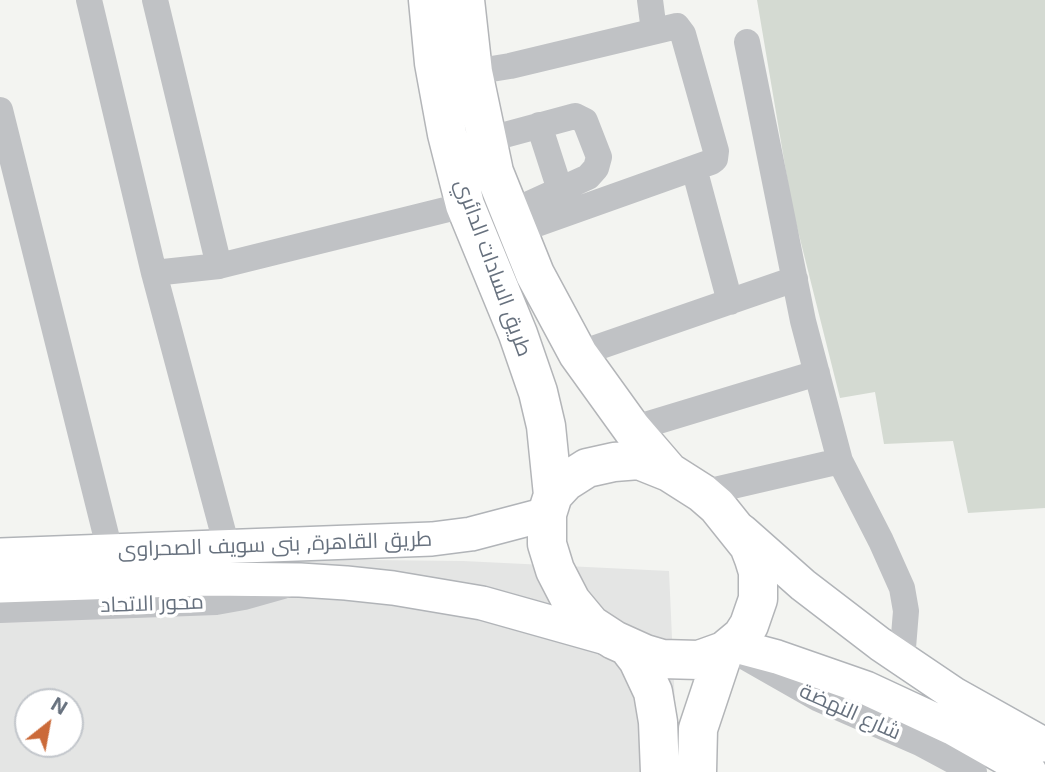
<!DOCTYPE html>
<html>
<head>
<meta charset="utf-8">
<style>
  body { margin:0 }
  #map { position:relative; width:1045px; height:772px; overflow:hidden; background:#f3f4f1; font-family:Inter,sans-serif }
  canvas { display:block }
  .north { position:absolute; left:14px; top:688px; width:70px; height:70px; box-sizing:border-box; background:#fff; border:2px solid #c2c6cb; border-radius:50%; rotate:31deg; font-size:19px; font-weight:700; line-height:28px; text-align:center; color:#67717e }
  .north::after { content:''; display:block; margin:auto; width:24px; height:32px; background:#cb6a39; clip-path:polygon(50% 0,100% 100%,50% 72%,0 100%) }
</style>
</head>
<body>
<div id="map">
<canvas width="1045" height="772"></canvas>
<div class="north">N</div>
</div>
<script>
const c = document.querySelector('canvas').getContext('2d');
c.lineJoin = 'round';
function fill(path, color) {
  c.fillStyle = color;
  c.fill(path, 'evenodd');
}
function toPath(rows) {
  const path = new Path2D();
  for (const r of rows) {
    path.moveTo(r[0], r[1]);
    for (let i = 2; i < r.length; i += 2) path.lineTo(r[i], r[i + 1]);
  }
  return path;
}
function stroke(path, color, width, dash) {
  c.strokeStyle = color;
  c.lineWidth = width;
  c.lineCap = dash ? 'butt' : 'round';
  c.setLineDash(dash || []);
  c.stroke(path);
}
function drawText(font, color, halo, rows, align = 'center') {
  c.font = font + ' Inter,Cairo,sans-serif';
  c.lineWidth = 7;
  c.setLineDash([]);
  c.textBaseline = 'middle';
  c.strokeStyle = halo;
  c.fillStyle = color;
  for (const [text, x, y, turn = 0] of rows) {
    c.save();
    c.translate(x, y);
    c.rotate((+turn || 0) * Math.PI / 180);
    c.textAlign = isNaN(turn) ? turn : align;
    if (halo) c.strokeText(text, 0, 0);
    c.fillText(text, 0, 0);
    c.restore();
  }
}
fill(toPath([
  [281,559,463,561,669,571,678,772,0,772,0,569],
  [28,702,70,702,70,744,28,744]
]), '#e4e5e4');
fill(toPath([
  [757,0,1045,0,1045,508,968,513,953,441,884,444,875,392,840,398,792,207]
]), '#d4dad2');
const major = toPath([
  [742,531,803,585,880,644,954,694,1045,745],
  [0,555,432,539,471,534,547,514],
  [0,586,207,579,300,580,346,583,393,588,482,603,610,639],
  [732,645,777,657,866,688,952,728,1030,772]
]);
const highway = toPath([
  [428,0,434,63,447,134,465,205,518,334,538,392,546,426,553,495],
  [465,0,473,72,494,172,535,274,578,354,632,429,669,472,702,493,717,506,749,546,754,559,758,572,758,599,749,625,742,636,724,651,699,660,662,659,645,654,614,640,591,625,571,601,555,570,547,544,547,514,553,495,565,482,587,468,614,462,639,460,669,472],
  [628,647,638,660,653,692,658,722,660,772],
  [697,772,698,729,724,651]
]);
stroke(major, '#b1b4b8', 36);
stroke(highway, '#b3b5b8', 41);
stroke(toPath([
  [89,0,154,273,227,547],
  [155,0,219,266],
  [650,0,654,31],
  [747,42,803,321,840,461,881,541,902,588,906,611,902,660],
  [473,72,510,66,677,26,683,34,716,151,715,159,711,162,517,231],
  [0,110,110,551],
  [539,125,560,190],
  [486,140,575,116,585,121,599,157,596,168,588,177,509,213],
  [694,168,730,302],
  [154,273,219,266,465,205],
  [578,354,795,279],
  [632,429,817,373],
  [702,493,840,461],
  [0,610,216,602,244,597,283,586],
  [738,653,817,698,920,743,974,772]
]), '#c0c2c5', 26);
stroke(major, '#fff', 33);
stroke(highway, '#fff', 38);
drawText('21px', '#67717e', '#fff', [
  ["طريق السادات الدائري",493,268,70],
  ["طريق القاهرة, بنى سويف الصحراوى",275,545,-2],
  ["محور الاتحاد",152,604,-2],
  ["شارع النهضة",850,712,24]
]);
</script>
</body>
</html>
